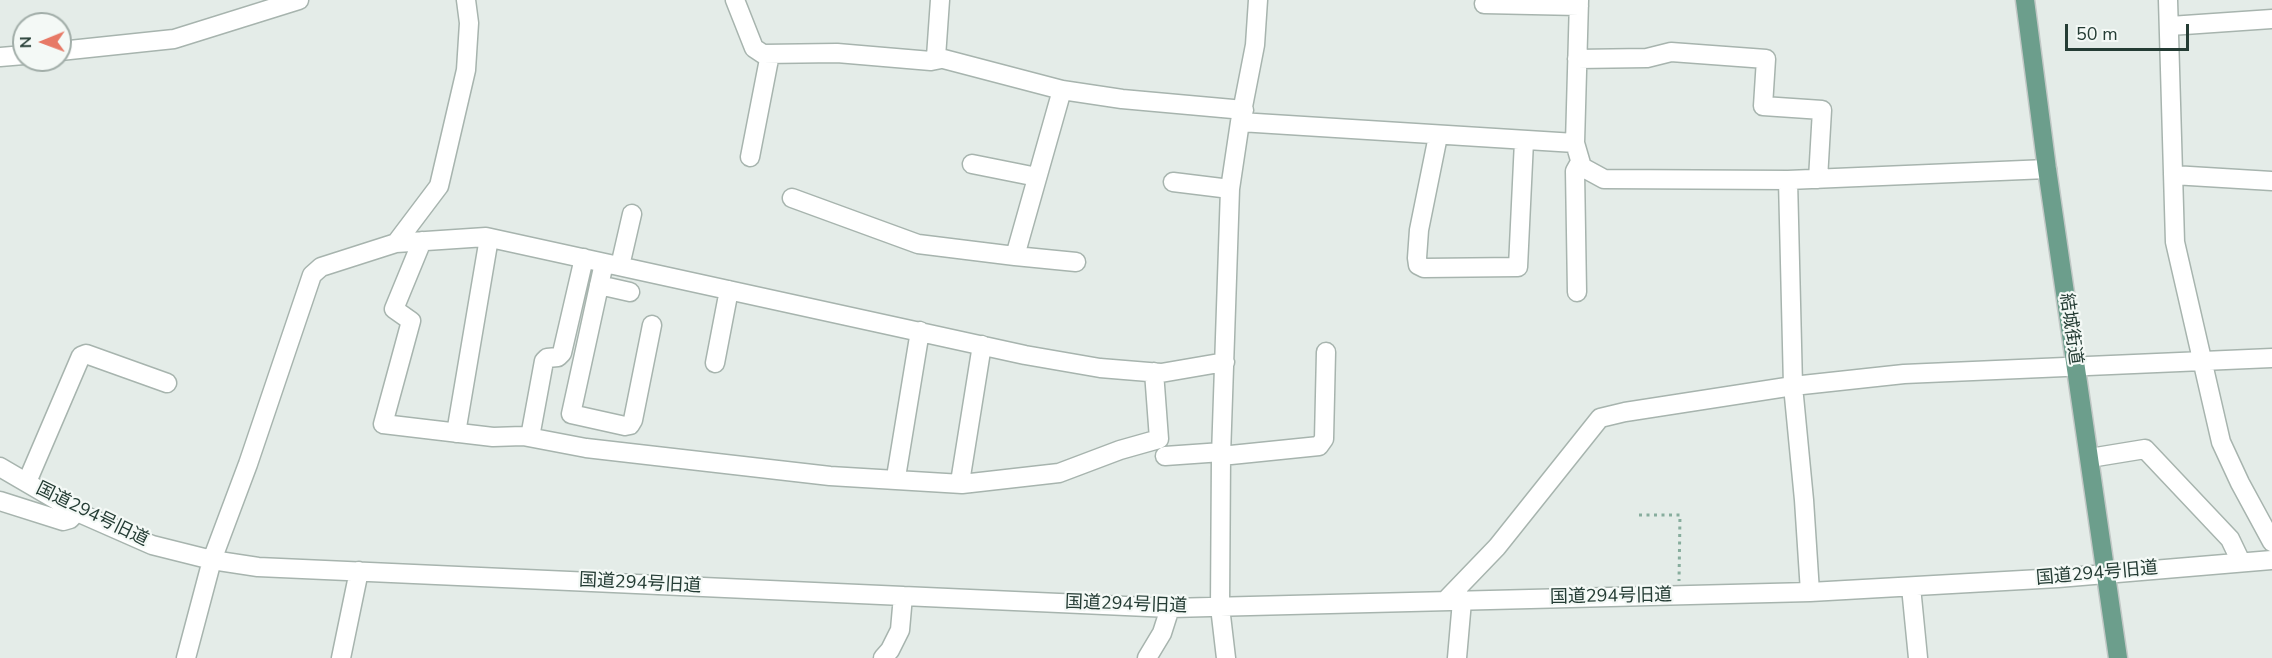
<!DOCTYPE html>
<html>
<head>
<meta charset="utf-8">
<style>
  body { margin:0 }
  #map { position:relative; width:2272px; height:658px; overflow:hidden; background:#e4ece8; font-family:"Nunito Sans",sans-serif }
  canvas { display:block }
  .north { position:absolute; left:12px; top:12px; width:60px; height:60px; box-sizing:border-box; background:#f4f9f6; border:2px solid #a1ada8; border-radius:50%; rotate:269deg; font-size:16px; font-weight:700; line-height:24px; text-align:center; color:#243c34 }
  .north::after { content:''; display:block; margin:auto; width:21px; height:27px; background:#e77966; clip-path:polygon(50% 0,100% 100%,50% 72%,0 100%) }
  .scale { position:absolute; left:2065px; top:24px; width:124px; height:27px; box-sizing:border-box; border:3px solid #243c34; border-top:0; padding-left:8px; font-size:18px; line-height:21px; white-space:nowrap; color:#243c34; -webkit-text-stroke:4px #f4f9f6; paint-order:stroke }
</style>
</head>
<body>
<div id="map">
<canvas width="2272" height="658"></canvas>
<div class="north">N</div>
<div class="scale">50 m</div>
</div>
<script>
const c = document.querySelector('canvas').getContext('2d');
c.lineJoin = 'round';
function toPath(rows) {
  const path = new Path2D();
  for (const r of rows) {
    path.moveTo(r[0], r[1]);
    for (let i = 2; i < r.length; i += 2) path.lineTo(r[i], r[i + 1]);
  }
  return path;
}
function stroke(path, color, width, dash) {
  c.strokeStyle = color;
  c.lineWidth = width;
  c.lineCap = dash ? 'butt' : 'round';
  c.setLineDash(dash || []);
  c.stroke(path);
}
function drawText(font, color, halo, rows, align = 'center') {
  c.font = font + ' "Nunito Sans","Noto Sans JP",sans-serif';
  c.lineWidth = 4.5;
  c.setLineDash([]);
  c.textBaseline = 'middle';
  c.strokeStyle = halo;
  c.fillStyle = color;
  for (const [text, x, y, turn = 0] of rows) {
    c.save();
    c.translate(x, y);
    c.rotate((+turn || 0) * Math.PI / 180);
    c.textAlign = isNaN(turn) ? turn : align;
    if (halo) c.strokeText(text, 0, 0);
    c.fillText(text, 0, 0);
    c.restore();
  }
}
const minor = toPath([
  [735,0,754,48,763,54,837,53,931,61,941,59],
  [940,0,936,57,1062,90,1122,99,1244,110],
  [1579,0,1575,143,1582,167,1604,179,1788,180,2047,169],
  [2168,0,2175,242,2221,442,2240,483,2272,542],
  [1484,4,1579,6],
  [2170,26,2272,19],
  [60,51,174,39,299,0],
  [0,57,24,55],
  [1577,59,1647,58,1671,52,1766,59,1763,106,1822,110,1818,179],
  [1062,90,1015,256,1076,262],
  [1240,122,1575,143],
  [1438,136,1419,230,1417,258,1418,265,1424,268,1518,267,1524,141],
  [750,157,770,54],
  [972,164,1037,177],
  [2173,175,2272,181],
  [1788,180,1793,386,1804,500,1810,592],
  [1173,182,1230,189],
  [792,198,918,244,1015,256],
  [422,241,394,309,411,321,383,424,493,437,523,436,586,448,830,476,962,484,1059,473,1120,450,1159,439,1154,372],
  [396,243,439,186,466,70,469,23,466,0],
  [604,263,571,414,625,426,630,425,633,420,652,325],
  [620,266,632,214],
  [599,285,630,292],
  [1577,292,1575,171,1580,162],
  [715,363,729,290],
  [456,433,489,238],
  [530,437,544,361,547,358,558,357,562,353,584,258],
  [1165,456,1222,452],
  [1221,456,1319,446,1324,439,1326,352],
  [2090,458,2145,449,2230,539,2241,562],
  [0,467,77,512,152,545,212,560,258,567,1170,608,1810,592,2058,578,2272,560],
  [897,471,920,331],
  [961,476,982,345],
  [27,482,81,356,86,354,167,383],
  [0,501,63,521,70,519,77,512],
  [1911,587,1918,658],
  [1445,601,1497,547,1600,418,1625,412,1793,386,1904,374,2272,358],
  [186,658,212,560,248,464,312,275,321,267,396,243,486,237,1025,355,1100,368,1161,373,1225,362],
  [341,658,359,571],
  [883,658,890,650,900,630,903,596],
  [1147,658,1162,633,1170,608],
  [1226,658,1220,607,1221,456,1230,189,1240,122,1255,45,1258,0],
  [1457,658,1462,601]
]);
const major = toPath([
  [2025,0,2047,169,2118,658]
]);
stroke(minor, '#a7b4ae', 21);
stroke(major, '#c2c8c6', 21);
stroke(toPath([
  [1639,515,1680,515,1679,581]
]), '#87ad9d', 3, [3, 4.5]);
stroke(minor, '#fff', 18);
stroke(major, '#6c9e8c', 18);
drawText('18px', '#243c34', '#f4f9f6', [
  ["結城街道",2070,329,82],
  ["国道294号旧道",92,515,26],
  ["国道294号旧道",2097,574,-5],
  ["国道294号旧道",640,584,3],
  ["国道294号旧道",1611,597,-1],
  ["国道294号旧道",1126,605,2]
]);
</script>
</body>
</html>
